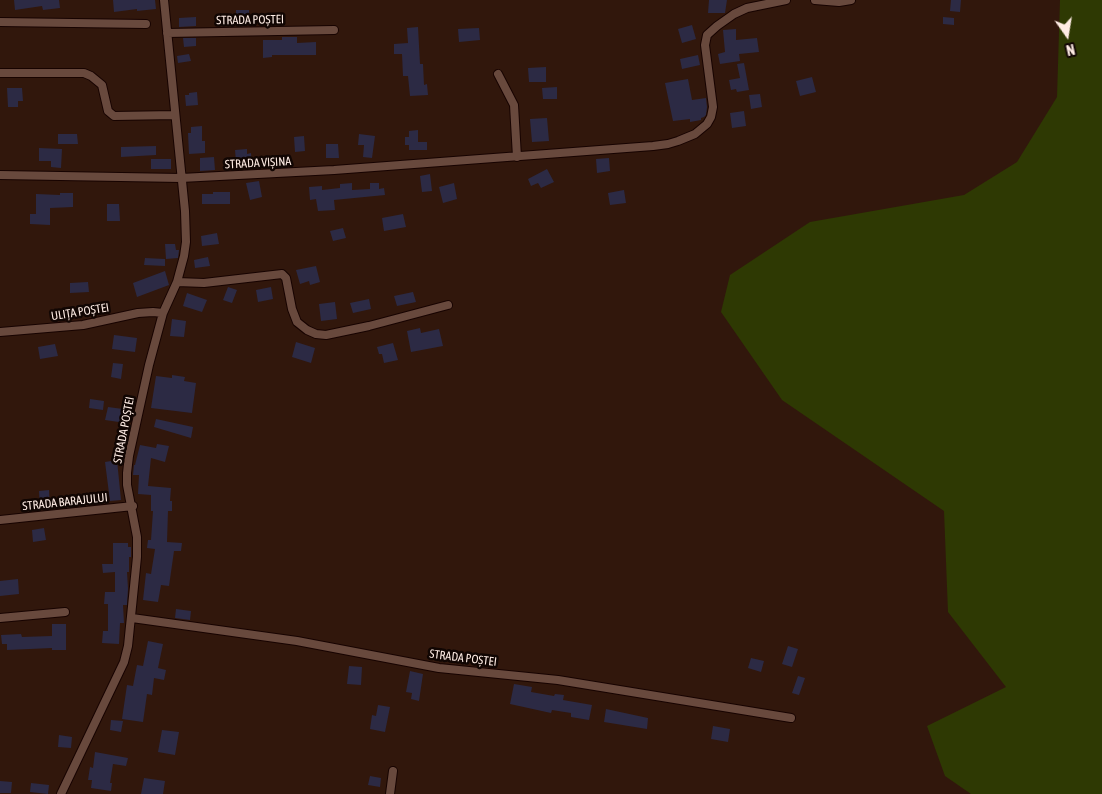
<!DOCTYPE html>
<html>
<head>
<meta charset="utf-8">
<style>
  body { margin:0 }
  #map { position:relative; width:1102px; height:794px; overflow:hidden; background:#31170c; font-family:"Asap Condensed",sans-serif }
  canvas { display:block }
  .north { position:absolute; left:1042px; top:10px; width:50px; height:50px; -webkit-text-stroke:4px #110603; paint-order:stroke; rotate:167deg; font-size:14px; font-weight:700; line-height:20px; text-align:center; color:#feece4 }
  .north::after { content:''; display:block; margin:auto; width:18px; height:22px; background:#feece4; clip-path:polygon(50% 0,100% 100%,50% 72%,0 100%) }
</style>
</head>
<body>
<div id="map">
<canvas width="1102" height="794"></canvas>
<div class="north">N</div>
</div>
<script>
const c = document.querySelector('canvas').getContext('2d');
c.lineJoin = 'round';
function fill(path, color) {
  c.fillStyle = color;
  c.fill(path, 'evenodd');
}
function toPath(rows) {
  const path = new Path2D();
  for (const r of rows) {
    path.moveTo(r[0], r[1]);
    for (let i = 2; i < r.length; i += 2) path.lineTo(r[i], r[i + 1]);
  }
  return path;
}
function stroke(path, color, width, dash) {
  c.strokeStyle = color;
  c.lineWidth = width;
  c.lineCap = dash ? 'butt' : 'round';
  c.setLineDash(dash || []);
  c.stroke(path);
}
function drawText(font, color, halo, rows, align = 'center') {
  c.font = font + ' "Asap Condensed",sans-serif';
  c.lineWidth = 5;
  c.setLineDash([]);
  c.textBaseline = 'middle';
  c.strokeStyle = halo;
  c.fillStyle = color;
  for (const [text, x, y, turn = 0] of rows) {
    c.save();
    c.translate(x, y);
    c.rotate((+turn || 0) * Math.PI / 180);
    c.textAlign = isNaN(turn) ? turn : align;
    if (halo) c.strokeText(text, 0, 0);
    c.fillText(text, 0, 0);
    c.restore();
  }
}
fill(toPath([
  [1060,0,1102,0,1102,794,971,794,945,776,927,726,1006,687,948,612,944,511,782,400,721,312,730,275,810,222,964,195,1017,162,1057,97]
]), '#2e3903');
fill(toPath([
  [14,0,59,0,60,8,43,10,42,6,15,10],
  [113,0,155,0,156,9,137,11,137,9,114,12],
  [709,0,727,0,725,13,708,13],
  [951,0,961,0,960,12,950,11],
  [236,10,249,10,249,21,236,21],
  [196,17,196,26,179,27,179,18],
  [943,17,954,18,954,25,943,24],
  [692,25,696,39,682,43,678,29],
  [418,27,420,64,423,64,424,85,427,84,428,95,410,96,408,76,403,76,402,54,394,54,394,44,408,43,407,28],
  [479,28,480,40,459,42,458,29],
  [736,29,736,40,757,38,759,52,739,54,740,61,720,64,718,54,725,52,723,30],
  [282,37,297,37,297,43,316,42,316,55,272,55,272,57,263,58,263,40,282,40],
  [183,38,196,38,196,46,184,47],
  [189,54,191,61,178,63,177,56],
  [698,55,700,65,682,69,680,59],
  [744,63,749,90,737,92,736,89,731,90,729,80,740,78,737,64],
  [546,67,546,82,529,82,528,68],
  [812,77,816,92,800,96,796,81],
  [688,79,692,100,706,98,707,107,706,115,704,117,701,118,701,120,690,122,690,119,673,121,665,83],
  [557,87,557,99,543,99,542,88],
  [7,88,22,88,23,101,18,101,18,107,8,107],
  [197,92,198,105,186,106,185,95,189,95,189,93],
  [760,94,762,107,751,109,749,95],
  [744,111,746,126,732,128,730,113],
  [547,118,549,141,532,142,530,119],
  [202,126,202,141,205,141,205,153,189,154,188,133,191,133,191,127],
  [418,130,418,142,427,142,427,150,409,150,409,145,405,145,405,137,409,137,409,131],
  [58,134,77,134,78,144,58,144],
  [359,134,375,136,372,158,363,157,364,145,358,145],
  [304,136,305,151,295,152,294,137],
  [326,144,338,144,339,158,326,158],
  [156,146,156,155,121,157,121,147],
  [39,148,62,149,61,168,51,167,51,161,39,161],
  [247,149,247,154,251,153,252,166,240,167,240,162,236,162,235,150],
  [214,157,215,170,200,171,200,158],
  [609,158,610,171,597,173,596,159],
  [151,159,171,159,171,169,151,169],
  [547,169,554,182,541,188,538,183,531,186,528,179],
  [430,174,432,191,422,192,420,176],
  [259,181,262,197,250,200,246,183],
  [352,183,352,190,370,189,370,183,379,183,379,189,384,188,385,195,334,200,335,210,318,211,316,199,310,200,309,187,322,186,322,190,340,188,340,184],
  [454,183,457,199,443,203,439,187],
  [624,190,626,203,610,205,608,193],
  [213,192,230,192,230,204,202,204,202,194,213,194],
  [60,193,73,193,73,207,50,208,50,225,30,224,30,214,36,214,36,194,60,195],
  [107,204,119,204,120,221,107,221],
  [403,214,406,227,384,231,382,218],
  [343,228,346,238,333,241,330,231],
  [217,233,219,244,202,246,201,236],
  [165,244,175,244,176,250,179,250,178,258,166,259],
  [208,257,210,266,195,268,194,260],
  [145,258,165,259,165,266,144,265],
  [316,266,320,282,310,285,309,281,300,284,296,270],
  [165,271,169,285,137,297,133,283],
  [88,282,89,292,70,293,70,283],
  [228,287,237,290,232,303,223,300],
  [271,287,273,299,258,302,256,290],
  [413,292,416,302,397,306,394,296],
  [187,293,207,300,202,312,183,306],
  [369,299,371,309,353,313,350,303],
  [335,302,337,319,321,321,319,304],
  [172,319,186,321,184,337,170,336],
  [420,328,421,333,439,329,443,346,411,352,407,331],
  [114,335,137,338,135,352,112,349],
  [296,342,315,348,311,363,292,357],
  [393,343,398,360,384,363,382,354,379,354,377,347],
  [55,344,58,356,40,359,38,347],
  [113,363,123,364,121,379,111,377],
  [172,375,185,377,184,381,196,383,192,413,151,408,156,376,172,378],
  [90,399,104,401,103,410,89,408],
  [108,407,123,409,122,414,128,416,126,423,105,420],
  [156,419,193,427,191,438,154,427],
  [157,444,169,446,165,462,151,458,148,486,171,488,170,501,172,501,172,511,168,511,167,542,182,543,181,551,174,551,169,586,161,585,158,602,143,600,146,573,151,574,155,549,147,548,148,540,151,540,153,511,151,511,151,495,138,494,139,475,133,475,134,465,135,465,140,445,156,448],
  [117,460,121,500,110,501,105,462],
  [49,490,50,509,40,509,39,491],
  [44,528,46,540,33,542,32,530],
  [113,543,128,543,128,547,131,547,131,557,129,557,129,572,127,572,128,589,127,605,123,605,124,623,120,623,119,644,102,643,103,631,108,631,108,604,104,604,105,592,115,592,115,572,103,573,102,564,113,564],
  [18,579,19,594,0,596,0,581],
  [176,609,191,611,190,620,175,618],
  [52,624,66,624,66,650,52,650,52,648,7,650,7,644,2,644,1,635,21,634,22,637,52,636],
  [148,641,163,644,158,668,166,670,164,680,154,678,152,695,147,694,143,722,122,719,127,685,133,686,137,665,143,666],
  [788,646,798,649,792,667,782,664],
  [751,658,764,661,761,672,748,668],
  [349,666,362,667,361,685,347,684],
  [410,671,423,674,419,701,411,699,412,693,406,692],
  [798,676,805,678,799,695,792,693],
  [514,684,532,687,531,692,554,696,555,694,564,695,563,700,592,705,589,720,571,717,571,713,552,710,551,713,510,704],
  [378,705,390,707,385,732,370,729,372,715,376,716],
  [606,709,648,718,647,729,604,722],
  [111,720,123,721,121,732,110,730],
  [713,726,730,729,728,742,711,739],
  [162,730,179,732,175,755,158,752],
  [59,735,72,737,71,748,58,747],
  [95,752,128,758,126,766,113,764,110,783,112,783,111,791,91,788,92,780,88,780,90,767,93,768],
  [370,776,381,778,380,787,368,785],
  [144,778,165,781,163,794,141,794],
  [0,781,12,782,11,793,0,793],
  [31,783,49,785,48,794,30,792]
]), '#2c2a44');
const minor = toPath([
  [815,0,839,2,851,0],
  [0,22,146,24],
  [167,33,334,30],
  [0,73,84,73,91,76,102,85,108,111,114,116,175,115],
  [498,74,514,105,517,157],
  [0,175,181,178,334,170,653,146,668,144,678,141,695,134,707,124,711,117,713,107,705,45,707,35,717,26,734,14,747,8,786,0],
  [177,282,204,283,282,274,286,278,292,309,297,322,307,330,316,334,326,335,369,326,448,305],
  [0,332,83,325,138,313,153,312,163,313],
  [0,520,133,506],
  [0,618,65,612],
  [132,618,297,641,439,668,558,680,791,718],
  [61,794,124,662,128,646,137,557,137,537,127,485,127,473,129,456,149,365,163,313,177,282,184,256,186,242,185,211,164,0],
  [390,794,393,771]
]);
stroke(minor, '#170300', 10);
stroke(minor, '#68493d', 8);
drawText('12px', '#feece4', '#110603', [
  ["STRADA POȘTEI",250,20,-1],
  ["STRADA VIȘINA",258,163,-3],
  ["ULIȚA POȘTEI",80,312,-9],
  ["STRADA POȘTEI",124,430,-79],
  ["STRADA BARAJULUI",65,502,-6],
  ["STRADA POȘTEI",463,658,7]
]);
</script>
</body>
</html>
